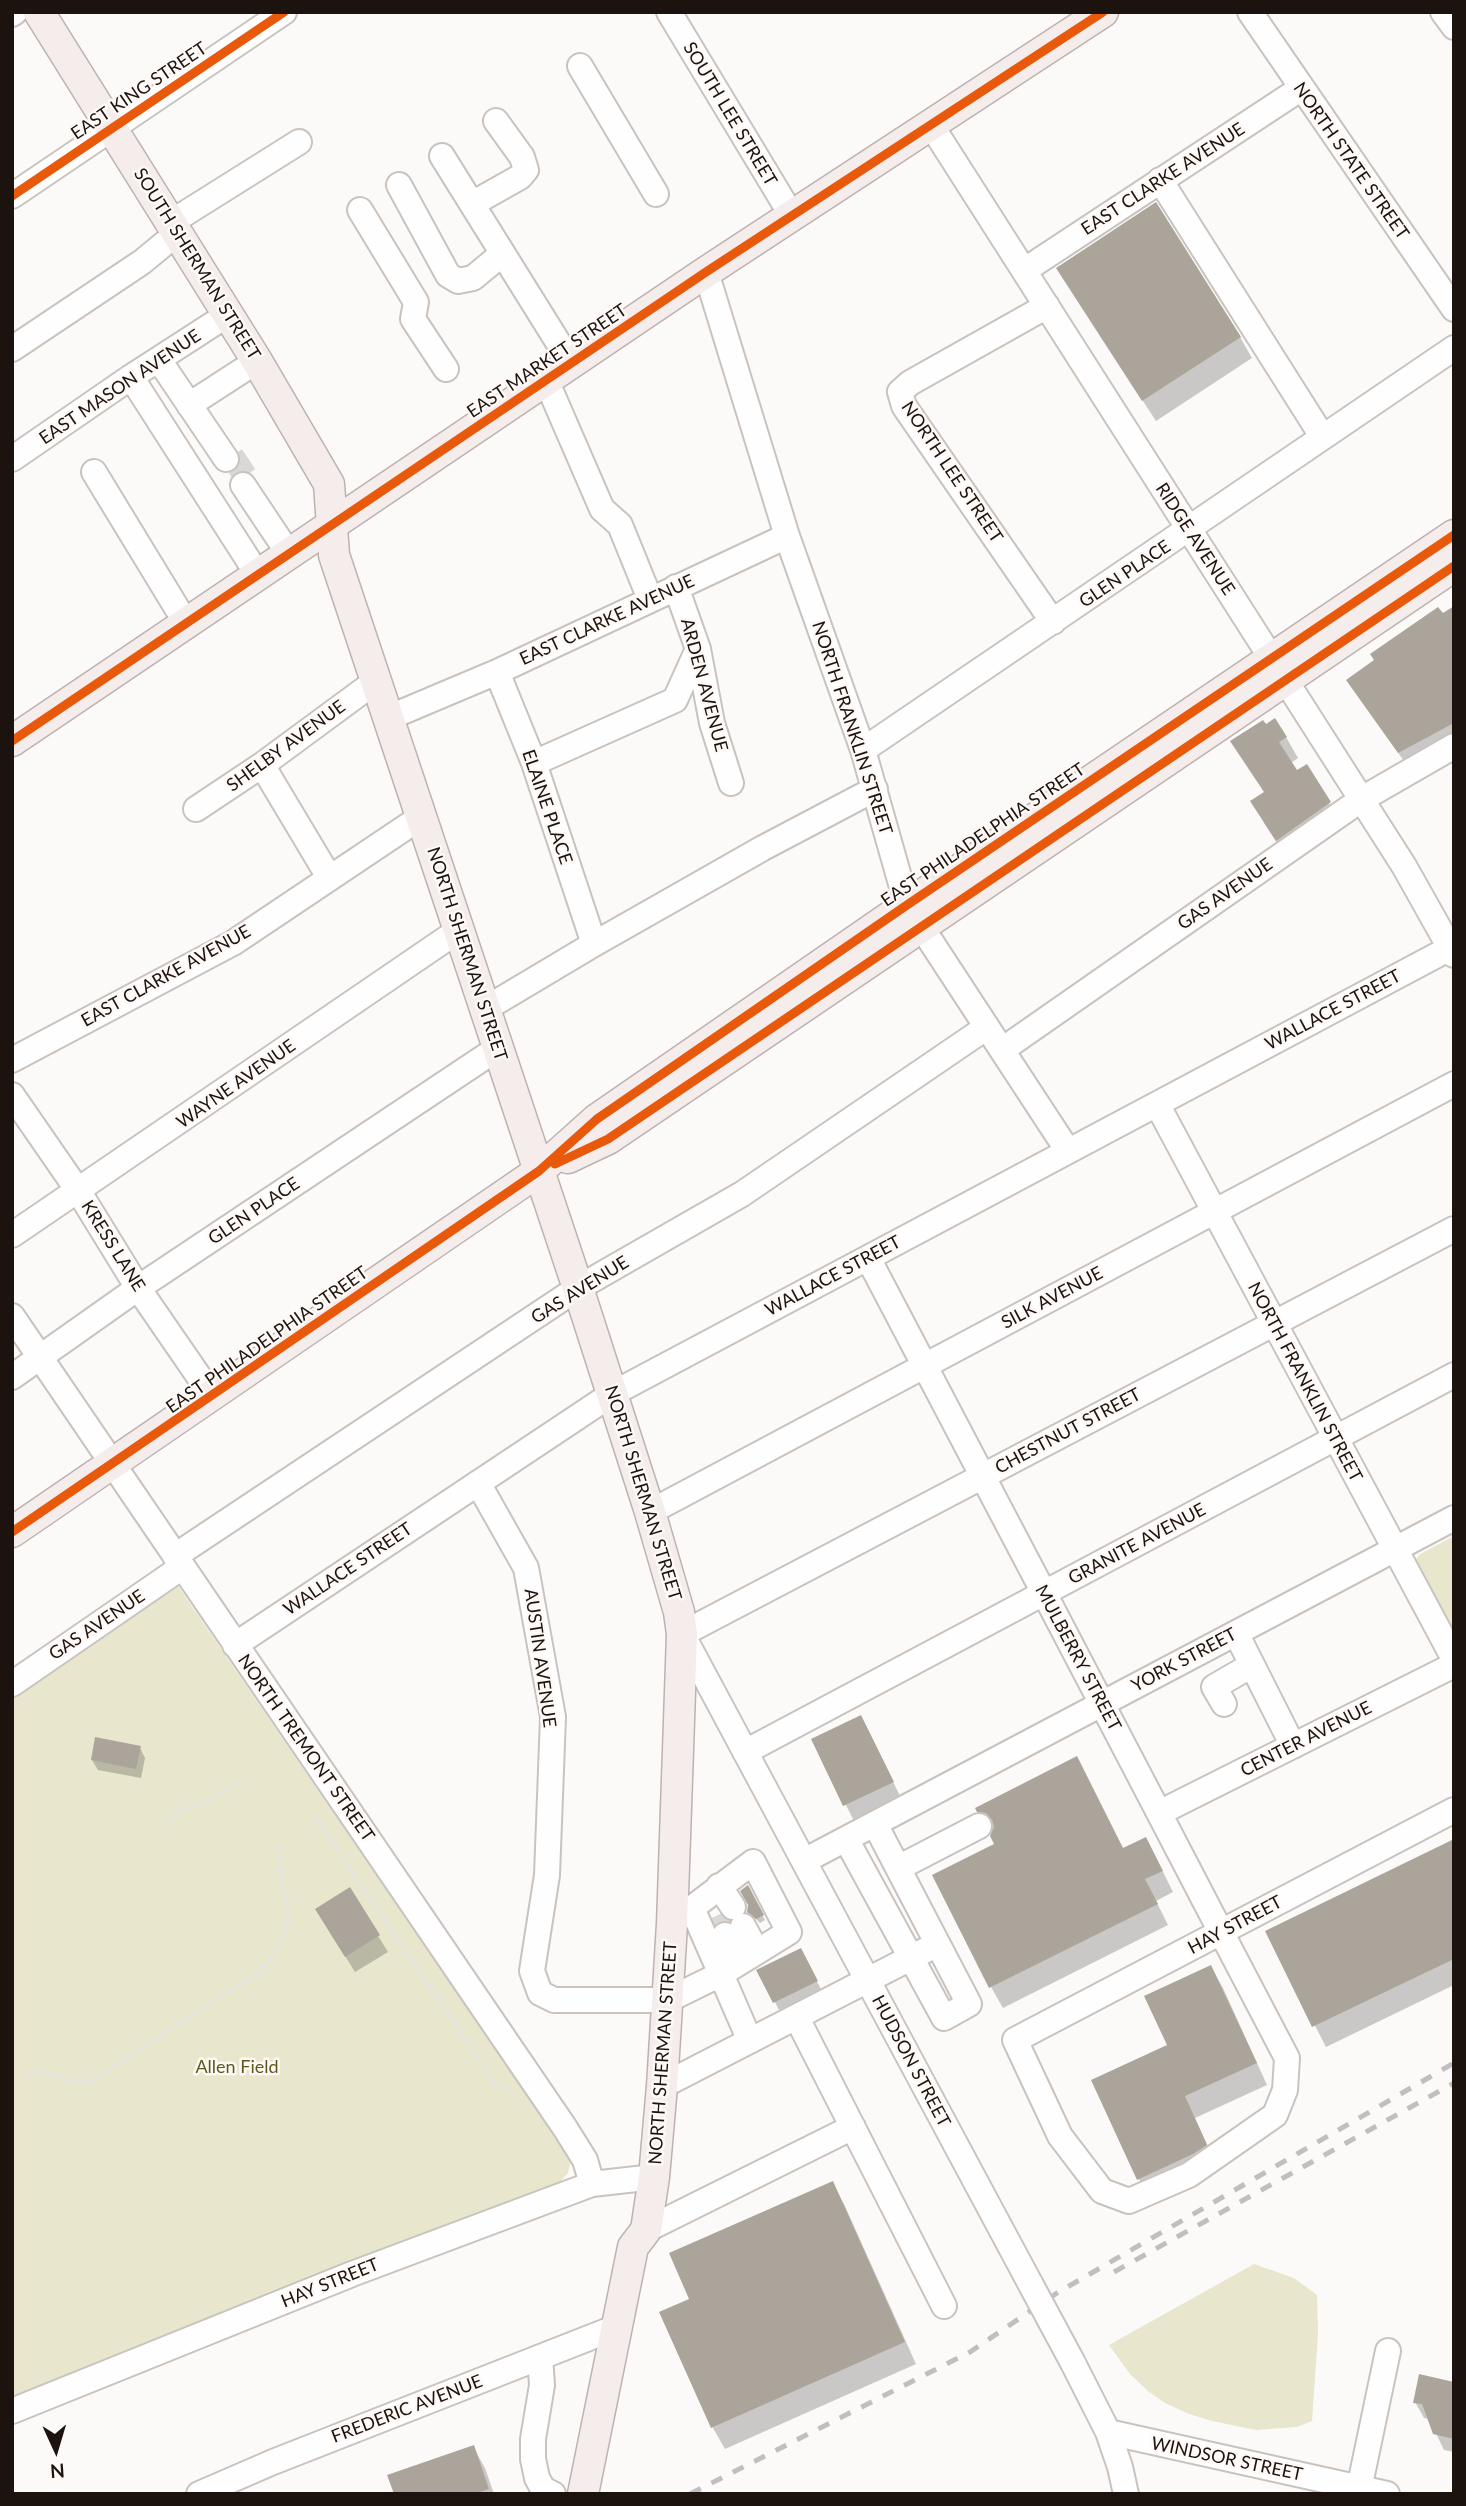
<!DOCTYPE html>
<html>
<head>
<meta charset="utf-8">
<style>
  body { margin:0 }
  #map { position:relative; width:1466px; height:2506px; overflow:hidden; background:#fcfaf8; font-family:Lato,sans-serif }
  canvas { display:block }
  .frame { position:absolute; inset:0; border:14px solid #1c130e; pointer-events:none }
  .north { position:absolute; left:21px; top:2415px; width:70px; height:70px; -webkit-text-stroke:5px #fef9f6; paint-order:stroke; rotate:176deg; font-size:19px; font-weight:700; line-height:28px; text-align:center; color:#1c130e }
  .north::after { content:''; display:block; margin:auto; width:24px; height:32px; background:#1c130e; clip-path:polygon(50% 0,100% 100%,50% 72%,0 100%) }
</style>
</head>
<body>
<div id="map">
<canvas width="1466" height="2506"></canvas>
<div class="frame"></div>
<div class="north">N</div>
</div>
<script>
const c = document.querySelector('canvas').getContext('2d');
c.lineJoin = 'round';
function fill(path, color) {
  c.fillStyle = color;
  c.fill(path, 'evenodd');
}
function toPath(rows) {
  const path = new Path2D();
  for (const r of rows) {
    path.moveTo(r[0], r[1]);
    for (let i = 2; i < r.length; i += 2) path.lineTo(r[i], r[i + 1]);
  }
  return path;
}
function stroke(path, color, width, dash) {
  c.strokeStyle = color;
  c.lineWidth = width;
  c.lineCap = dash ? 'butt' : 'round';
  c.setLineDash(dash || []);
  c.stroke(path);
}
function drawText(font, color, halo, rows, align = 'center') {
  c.font = font + ' Lato,sans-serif';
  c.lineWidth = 5;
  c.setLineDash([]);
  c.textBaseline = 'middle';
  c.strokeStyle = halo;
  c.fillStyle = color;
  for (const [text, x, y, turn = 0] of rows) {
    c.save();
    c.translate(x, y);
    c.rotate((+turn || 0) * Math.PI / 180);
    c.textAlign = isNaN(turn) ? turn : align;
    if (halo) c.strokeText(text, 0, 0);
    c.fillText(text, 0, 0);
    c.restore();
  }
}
fill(toPath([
  [1454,1536,1454,1638,1414,1562,1420,1554],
  [176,1583,571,2160,568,2173,560,2182,12,2399,12,1696],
  [1254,2264,1294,2278,1317,2295,1318,2334,1312,2421,1297,2427,1256,2430,1212,2421,1189,2414,1165,2403,1149,2392,1130,2374,1109,2345]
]), '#e8e6cd');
fill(toPath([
  [1070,289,1240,337,1252,358,1156,421],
  [1454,608,1454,744,1408,767,1348,680],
  [1286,737,1298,758,1291,763,1297,773,1306,767,1342,824,1289,861,1264,823,1265,793,1245,762],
  [869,1733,901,1798,854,1821,813,1740],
  [140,1748,145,1758,141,1778,98,1770,92,1760],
  [978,1808,1157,1860,1173,1892,1156,1901,1168,1925,1003,2008,991,1987,996,1845],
  [1454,1841,1454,1985,1326,2047,1267,1932],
  [747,1887,765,1920,760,1923,749,1912],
  [349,1889,388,1952,355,1972,326,1925],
  [720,1916,725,1921,727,1925,719,1928,715,1919],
  [809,1966,825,1997,783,2018,759,1971],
  [1211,1967,1223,1988,1267,2085,1195,2118,1217,2166,1151,2200,1139,2179,1170,2046],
  [832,2183,844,2204,916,2364,725,2449,713,2428,661,2313,692,2300],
  [1454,2383,1454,2452,1444,2450,1429,2419,1424,2418,1415,2402],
  [473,2447,485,2468,494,2494,396,2494]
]), '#0003');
fill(toPath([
  [1156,202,1241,337,1142,401,1056,268],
  [1454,606,1454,723,1398,753,1346,680,1374,660,1370,654,1438,607,1443,613],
  [1275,718,1287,737,1279,742,1297,770,1307,764,1331,802,1276,841,1250,801,1264,792,1230,741,1263,720,1266,724],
  [861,1715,894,1782,843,1806,811,1739],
  [95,1737,141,1746,136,1769,91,1760],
  [1077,1756,1123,1848,1146,1837,1163,1871,1145,1879,1158,1904,989,1988,932,1875,994,1844,990,1836,994,1827,992,1820,986,1813,977,1812,975,1808],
  [1454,1839,1454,1959,1312,2027,1265,1931],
  [748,1885,764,1915,756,1919,747,1912,748,1905,740,1891],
  [350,1887,380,1935,345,1957,315,1909],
  [801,1948,818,1981,773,2003,756,1970],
  [1211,1965,1257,2063,1185,2096,1207,2145,1193,2154,1137,2180,1091,2080,1167,2045,1144,1996],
  [833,2181,905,2342,711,2428,659,2312,689,2299,669,2253],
  [1419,2374,1454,2382,1454,2439,1433,2434,1422,2404,1413,2403],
  [474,2445,489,2489,474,2494,394,2494,387,2475]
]), '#aba49a');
stroke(toPath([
  [232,456,248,480],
  [716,1916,725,1935]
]), '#dad7d5', 24, [24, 12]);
const minor = toPath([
  [669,12,792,216],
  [1250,12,1454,309],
  [1443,12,1454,27],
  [12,14,15,12],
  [580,66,656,194],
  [931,125,1404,866,1454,955],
  [442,156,571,363],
  [1160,180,1322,436],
  [399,185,448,275,458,281,473,278,502,254],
  [12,196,284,12],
  [472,204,520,177,526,170,522,157,496,121],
  [360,210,416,302,413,319,446,369],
  [170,223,299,142],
  [1025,270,1300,89],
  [706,272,787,536,863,750,907,905,1068,1151],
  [1047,306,910,383,900,392,904,406,1053,622],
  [12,349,142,262,176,234],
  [159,360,226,459],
  [131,377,258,575],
  [546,380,602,509,620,525,650,599],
  [189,405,257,361],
  [12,459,131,377,227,315],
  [94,472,186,623],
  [243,485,289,554],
  [676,587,698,649,712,723,731,783],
  [497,672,534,763,594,944],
  [388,718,497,672,787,536],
  [863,750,1454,348],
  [534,763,675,700,698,649],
  [262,765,329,877],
  [196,809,262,765,376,681],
  [485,1009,594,944,763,848,875,789],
  [1002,1050,1362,799,1454,746],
  [12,1060,233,943,421,817],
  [12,1095,79,1192,138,1288,213,1397],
  [1157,1104,1454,1659],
  [12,1235,459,930],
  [868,1258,1044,1593,1102,1704,1159,1813,1221,1932,1287,2058,1285,2090,1275,2115,1189,2175,1129,2201,1102,2191,1060,2136,1015,2040,1221,1932,1454,1810],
  [12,1316,565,2128,585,2160,592,2184],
  [12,1377,138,1288,498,1048],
  [478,1483,526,1568,553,1717,547,1875,532,1971,540,1993,554,2000,668,2000,721,1974,750,2041],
  [650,1512,1454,1084],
  [175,1556,578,1288,742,1194,987,1027],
  [1236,1633,1293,1746],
  [235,1645,612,1394,1454,946],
  [12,1684,182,1567],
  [1224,1704,1214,1687,1252,1665],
  [745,1752,1454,1375],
  [1159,1813,1454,1665],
  [846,1839,944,2018,969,2004,875,1824],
  [804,1861,1454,1518],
  [753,1862,789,1932,721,1974,692,1908,753,1862],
  [898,1868,979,1826],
  [719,1886,733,1907],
  [743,1926,757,1952],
  [725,1935,739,1963],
  [797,2018,944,2306],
  [662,2086,926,1950],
  [646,2230,853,2127],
  [1031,2285,682,1634,1454,1229],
  [540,2357,542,2385,533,2439,533,2459,537,2478,543,2489,553,2494],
  [1073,2363,1108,2432,1120,2467,1126,2494],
  [12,2411,352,2274,592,2184,654,2177],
  [1108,2432,1387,2494],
  [199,2494,273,2462,617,2327],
  [1358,2494,1388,2351]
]);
const major = toPath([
  [39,12,257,361,329,484,334,555,578,1288,650,1512,679,1612,682,1634,672,1924,662,2086,654,2177,646,2230,633,2247,583,2494],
  [12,741,706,272,1103,12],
  [568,1158,608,1139,1454,566],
  [12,1532,539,1171,597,1119,907,905,1454,535]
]);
stroke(minor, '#c8c3bf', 28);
stroke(major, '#beb2af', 33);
stroke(toPath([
  [317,1820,497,2086,513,2092],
  [168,1825,177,1812,208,1801,240,1781],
  [25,2075,40,2072,55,2074,68,2080,87,2083,261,1971,280,1946,287,1927,288,1907,278,1866,281,1845]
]), '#e6e5e4', 3.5, [7, 3.5]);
stroke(minor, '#fffefe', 24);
stroke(major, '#f4edec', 30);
stroke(toPath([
  [1114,2272,1454,2083],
  [690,2494,970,2352,1057,2293,1454,2063]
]), '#c0bfbf', 5, [12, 12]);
const minorBridge = toPath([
  [1031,2285,1073,2363]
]);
stroke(minorBridge, '#c8c3bf', 28, []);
stroke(minorBridge, '#fffefe', 24);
stroke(toPath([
  [12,196,284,12],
  [12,741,706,272,1103,12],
  [555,1164,608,1139,1454,566],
  [12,1532,539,1171,597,1119,907,905,1454,535]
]), '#e8590c', 9);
drawText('18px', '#1c130e', '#fef9f6', [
  ["EAST KING STREET",139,91,-34],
  ["SOUTH LEE STREET",730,114,59],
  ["NORTH STATE STREET",1351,161,55],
  ["EAST CLARKE AVENUE",1163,179,-33],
  ["SOUTH SHERMAN STREET",197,264,58],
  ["EAST MARKET STREET",547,361,-34],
  ["EAST MASON AVENUE",120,387,-34],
  ["NORTH LEE STREET",952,472,56],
  ["RIDGE AVENUE",1195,539,57],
  ["GLEN PLACE",1125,574,-34],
  ["EAST CLARKE AVENUE",607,620,-25],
  ["ARDEN AVENUE",704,685,75],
  ["NORTH FRANKLIN STREET",852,728,72],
  ["SHELBY AVENUE",286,746,-36],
  ["ELAINE PLACE",547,807,71],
  ["EAST PHILADELPHIA STREET",983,835,-34],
  ["GAS AVENUE",1225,894,-35],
  ["NORTH SHERMAN STREET",467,954,72],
  ["EAST CLARKE AVENUE",166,976,-29],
  ["WALLACE STREET",1333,1010,-28],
  ["WAYNE AVENUE",236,1084,-35],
  ["GLEN PLACE",254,1211,-34],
  ["KRESS LANE",113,1246,58],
  ["WALLACE STREET",833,1276,-28],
  ["GAS AVENUE",580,1290,-32],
  ["SILK AVENUE",1052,1298,-28],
  ["EAST PHILADELPHIA STREET",267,1340,-35],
  ["NORTH FRANKLIN STREET",1305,1382,62],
  ["CHESTNUT STREET",1068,1431,-28],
  ["NORTH SHERMAN STREET",643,1493,73],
  ["GRANITE AVENUE",1137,1544,-28],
  ["WALLACE STREET",348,1569,-34],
  ["GAS AVENUE",97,1625,-34],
  ["AUSTIN AVENUE",540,1658,82],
  ["MULBERRY STREET",1078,1658,62],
  ["YORK STREET",1184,1660,-28],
  ["CENTER AVENUE",1306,1739,-27],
  ["NORTH TREMONT STREET",306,1748,55],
  ["HAY STREET",1235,1925,-28],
  ["NORTH SHERMAN STREET",663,2053,-86],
  ["HUDSON STREET",911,2061,62],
  ["HAY STREET",330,2283,-22],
  ["FREDERIC AVENUE",407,2409,-21],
  ["WINDSOR STREET",1227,2459,12]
]);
drawText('18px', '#5e591a', '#fef9f6', [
  ["Allen Field",237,2067]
]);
</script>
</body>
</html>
